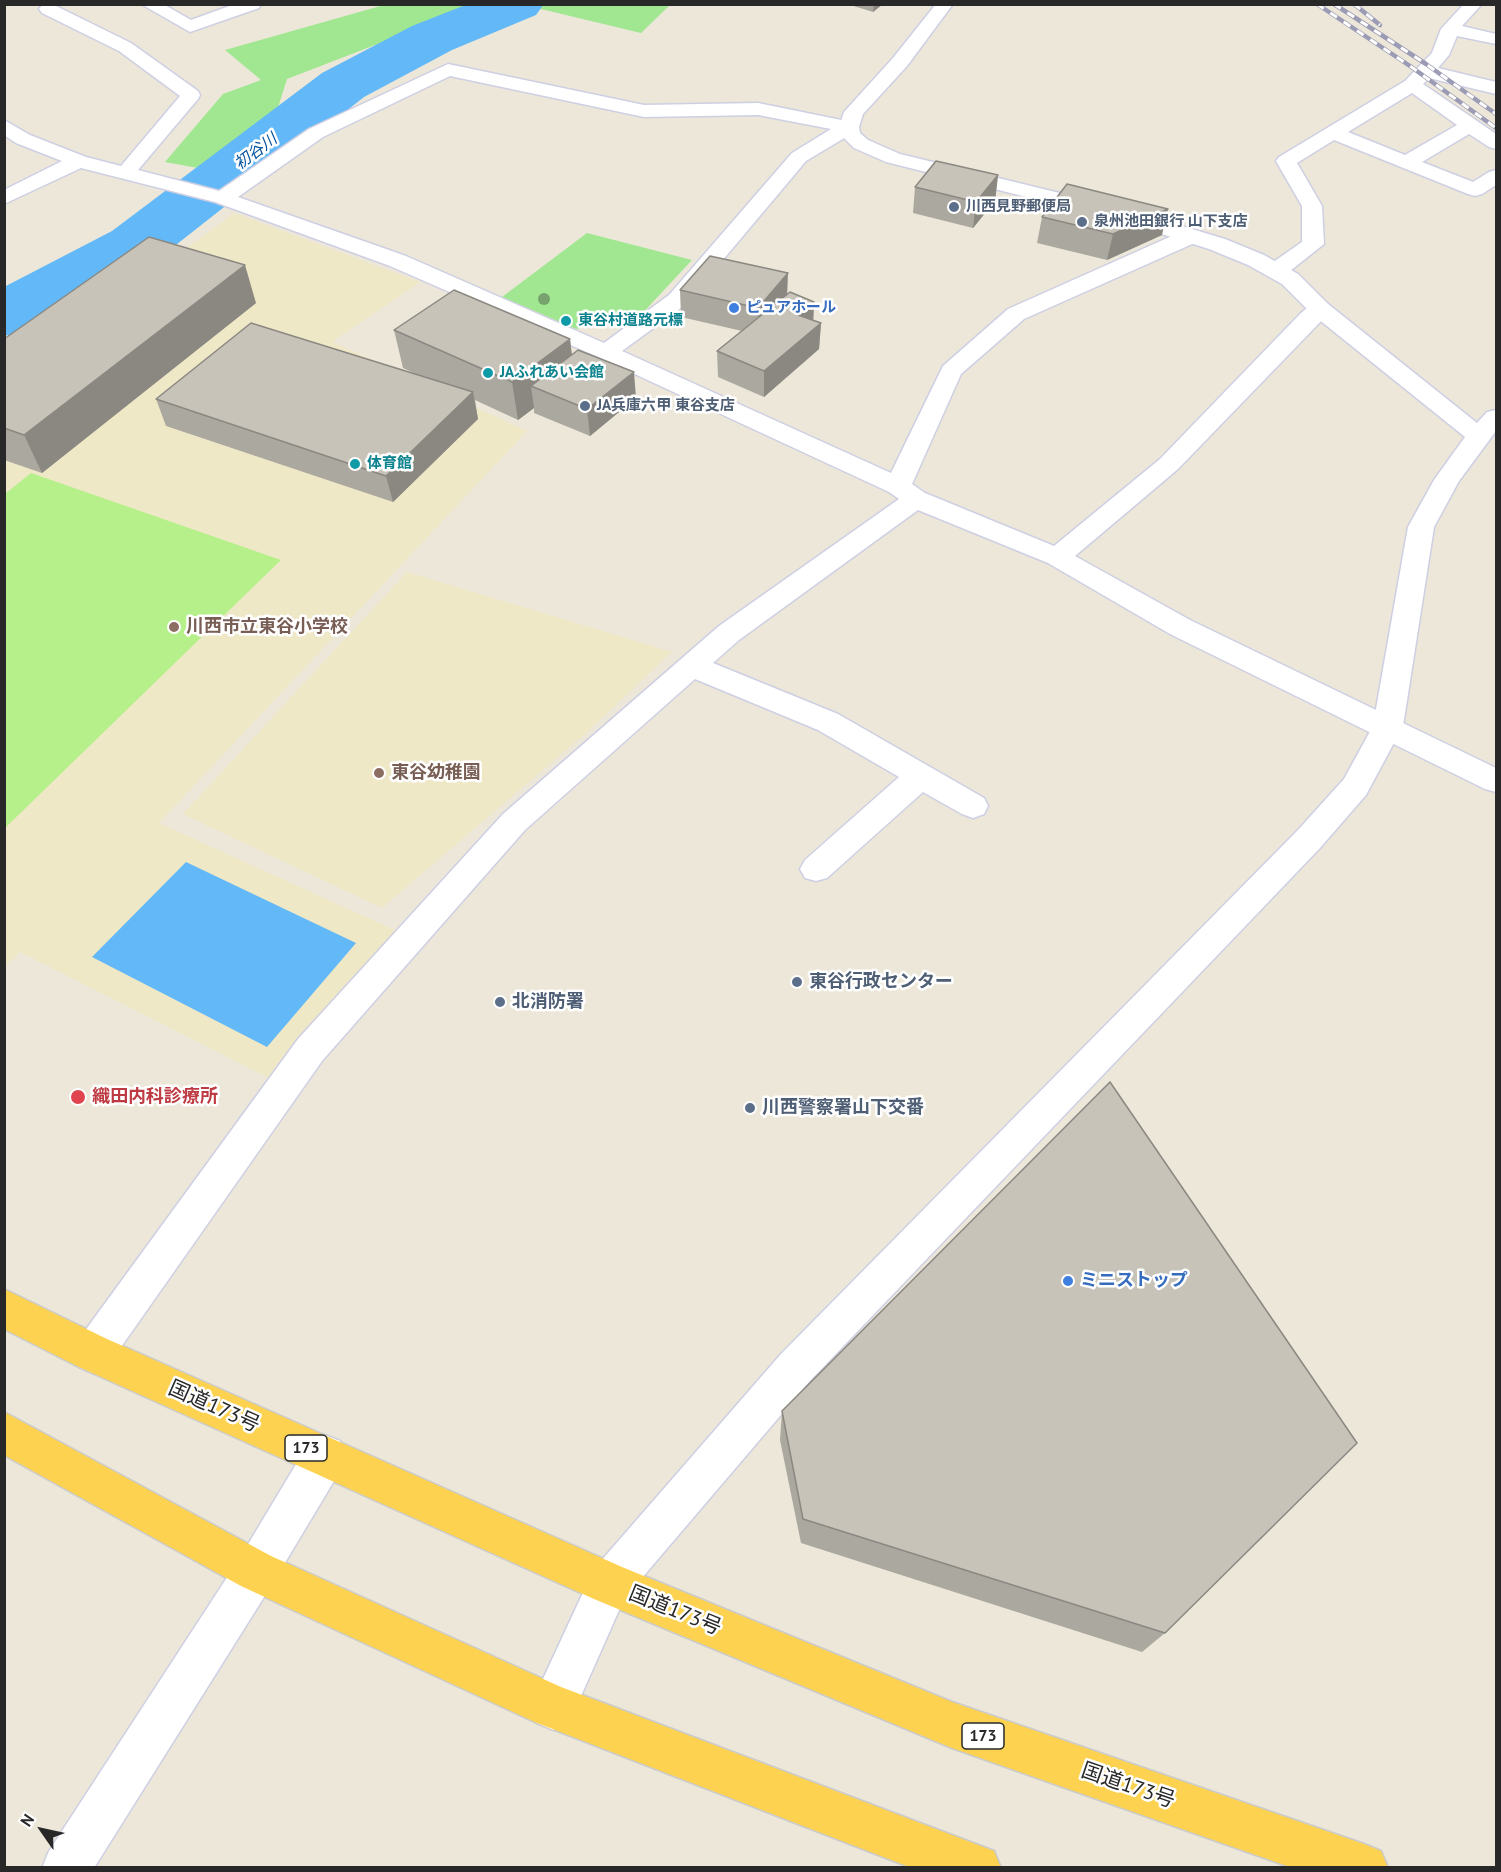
<!DOCTYPE html>
<html>
<head>
<meta charset="utf-8">
<style>
  body { margin:0 }
  #map { position:relative; width:1501px; height:1872px; overflow:hidden; background:#ece7d9; font-family:"PT Sans",sans-serif }
  canvas { display:block }
  .frame { position:absolute; inset:0; border:6px solid #282828; pointer-events:none }
  .north { position:absolute; left:12px; top:1800px; width:60px; height:60px; -webkit-text-stroke:4px #fff; paint-order:stroke; rotate:304deg; font-size:16px; font-weight:700; line-height:24px; text-align:center; color:#282828 }
  .north::after { content:''; display:block; margin:auto; width:21px; height:27px; background:#282828; clip-path:polygon(50% 0,100% 100%,50% 72%,0 100%) }
</style>
</head>
<body>
<div id="map">
<canvas width="1501" height="1872"></canvas>
<div class="frame"></div>
<div class="north">N</div>
</div>
<script>
const c = document.querySelector('canvas').getContext('2d');
c.lineJoin = 'round';
function fill(path, color) {
  c.fillStyle = color;
  c.fill(path, 'evenodd');
}
function toPath(rows) {
  const path = new Path2D();
  for (const r of rows) {
    path.moveTo(r[0], r[1]);
    for (let i = 2; i < r.length; i += 2) path.lineTo(r[i], r[i + 1]);
  }
  return path;
}
function stroke(path, color, width, dash) {
  c.strokeStyle = color;
  c.lineWidth = width;
  c.lineCap = dash ? 'butt' : 'round';
  c.setLineDash(dash || []);
  c.stroke(path);
}
function drawText(font, color, halo, rows, align = 'center') {
  c.font = font + ' "PT Sans","Noto Sans JP",sans-serif';
  c.lineWidth = 5;
  c.setLineDash([]);
  c.textBaseline = 'middle';
  c.strokeStyle = halo;
  c.fillStyle = color;
  for (const [text, x, y, turn = 0] of rows) {
    c.save();
    c.translate(x, y);
    c.rotate((+turn || 0) * Math.PI / 180);
    c.textAlign = isNaN(turn) ? turn : align;
    if (halo) c.strokeText(text, 0, 0);
    c.fillText(text, 0, 0);
    c.restore();
  }
}
fill(toPath([
  [234,213,420,282,332,342,527,431,159,823,399,932,273,1080,20,952,5,967,5,383],
  [407,572,672,652,586,733,382,908,183,814]
]), '#efe8c6');
fill(toPath([
  [384,5,384,4,670,5,641,33,541,9,440,44,375,45,287,79,276,114,209,170,165,162,223,94,261,80,225,50],
  [587,233,692,260,638,318,576,329,502,297]
]), '#a1e791');
fill(toPath([
  [31,473,281,560,5,828,5,494]
]), '#b6f08b');
fill(toPath([
  [186,862,356,943,267,1047,92,957]
]), '#63b9f7');
fill(toPath([
  [468,4,544,4,536,15,452,50,364,97,158,259,29,330,4,336,4,287,112,231,322,73,412,26,468,4]
]), '#63b9f7');
const minor = toPath([
  [141,4,163,4,191,20,235,4,261,4,259,8,190,32,141,4],
  [1464,4,1482,4,1462,26,1496,34,1496,44,1457,36,1449,55,1438,68,1496,82,1496,94,1429,78,1423,84,1496,134,1496,149,1489,147,1469,134,1422,162,1473,182,1489,172,1496,170,1496,185,1482,194,1475,196,1468,194,1334,140,1297,163,1322,206,1324,244,1285,275,1277,277,1269,275,1266,270,1269,265,1302,242,1302,206,1276,161,1279,157,1405,81,1432,53,1441,29,1464,4],
  [1412,93,1457,125,1405,155,1348,132,1412,93],
  [42,5,54,5,131,43,198,91,200,95,198,99,138,170,219,191,309,129,448,64,644,105,758,103,856,123,859,127,856,131,806,161,685,305,622,351,891,473,943,366,1008,309,1183,231,1191,230,1199,231,1202,236,1199,241,1024,319,961,374,912,484,925,493,1054,546,1160,459,1301,313,1312,304,1320,302,1328,304,1331,309,1328,314,1178,469,1075,556,1190,620,1496,768,1496,792,1485,789,1170,634,1048,563,918,510,739,640,713,663,838,714,984,798,988,806,984,814,973,818,962,814,923,792,827,878,816,881,805,878,800,869,805,860,899,777,818,730,695,679,525,830,322,1061,107,1367,93,1373,79,1367,73,1353,79,1339,298,1039,503,814,719,626,899,499,889,492,598,357,390,266,215,202,81,168,4,204,4,190,62,161,16,143,4,135,4,120,30,135,86,157,121,166,180,96,119,51,42,13,39,9,42,5],
  [450,76,644,117,758,115,831,129,792,153,669,295,604,343,406,256,238,197,323,137,450,76],
  [325,1435,340,1441,346,1456,340,1471,271,1586,94,1868,42,1868,49,1851,241,1556,310,1441,325,1435]
]);
const tertiary = toPath([
  [936,4,953,4,907,66,863,114,859,127,860,133,868,140,900,154,1125,209,1225,239,1264,255,1298,274,1328,304,1477,423,1487,412,1496,410,1496,431,1459,481,1434,527,1403,726,1366,795,1320,848,809,1382,624,1599,569,1723,553,1730,537,1723,530,1707,594,1569,781,1354,1298,830,1344,779,1373,726,1408,527,1434,480,1465,437,1312,314,1282,284,1248,265,1209,249,1111,218,886,162,854,148,841,135,839,127,844,112,893,58,936,4]
]);
const trunk = toPath([
  [4,1289,107,1339,622,1567,952,1702,1364,1844,1381,1851,1388,1868,1293,1868,952,1748,594,1599,79,1367,4,1329,4,1289],
  [4,1412,271,1556,561,1687,994,1851,1001,1868,912,1868,537,1723,241,1586,4,1455,4,1412]
]);
stroke(minor, '#cecfe3', 3);
stroke(tertiary, '#cecfe3', 3);
stroke(trunk, '#cbcbcb', 3);
fill(minor, '#fff');
fill(tertiary, '#fff');
fill(trunk, '#fcd250');
const rail = toPath([
  [1317,4,1410,66,1496,128],
  [1334,4,1426,64,1496,114],
  [1354,4,1380,25]
]);
stroke(rail, '#9c9bb5', 4.5);
stroke(rail, '#fff', 3, [8]);
c.fillStyle = '#78a26d';
for (const [x, y] of [
  [544,299],
  [586,320]
]) {
  c.beginPath();
  c.arc(x, y, 6, 0, 2 * Math.PI);
  c.fill();
}
fill(toPath([
  [847,4,883,4,873,12],
  [998,175,995,201,973,228,913,213,915,187],
  [1042,217,1162,235,1107,260,1037,243],
  [680,290,787,294,814,302,813,320,821,323,819,349,764,397,718,377,717,351,742,331,681,317],
  [256,303,42,473,4,460,4,339],
  [394,330,570,339,572,355,636,398,590,436,534,413,534,408,518,420,475,400,478,419,393,502,166,426,156,399,418,375,403,368],
  [782,1411,1165,1633,1142,1652,801,1543,780,1440]
]), '#aba89f');
fill(toPath([
  [874,4,883,4,873,12],
  [998,175,995,201,973,228,976,202],
  [1168,209,1162,235,1107,260,1113,234],
  [245,265,256,303,42,473,24,435],
  [788,273,787,299,758,335,758,308],
  [814,302,813,328,798,315],
  [821,323,819,349,764,397,764,371],
  [570,339,574,378,531,386,534,408,518,420,512,382],
  [634,372,636,398,590,436,587,409],
  [473,392,478,419,393,502,386,476]
]), '#8b8882');
const building = toPath([
  [936,161,998,175,976,202,915,187,936,161],
  [1067,184,1168,209,1113,234,1042,217,1067,184],
  [149,237,245,265,24,435,4,428,4,339,149,237],
  [710,256,788,273,758,308,680,290,710,256],
  [454,290,570,339,512,382,394,330,454,290],
  [790,292,814,302,798,315,821,323,764,371,717,351,790,292],
  [251,323,473,392,386,476,156,399,251,323],
  [578,350,634,372,587,409,531,386,578,350],
  [1110,1082,1357,1443,1165,1633,803,1519,782,1411,1110,1082]
]);
fill(building, '#c7c3b9');
stroke(building, '#8b8882', 1.5);
for (const [x, y, r, color] of [
  [954,207,6,"#5c6f8a"],
  [1082,222,6,"#5c6f8a"],
  [734,308,6,"#3f7fe0"],
  [566,321,6,"#0f9aa8"],
  [488,373,6,"#0f9aa8"],
  [585,406,6,"#5c6f8a"],
  [355,464,6,"#0f9aa8"],
  [174,627,6,"#8d6e63"],
  [379,773,6,"#8d6e63"],
  [797,982,6,"#5c6f8a"],
  [500,1002,6,"#5c6f8a"],
  [78,1097,8,"#e0444e"],
  [750,1108,6,"#5c6f8a"],
  [1068,1281,6,"#3f7fe0"]
]) {
  const dot = new Path2D();
  dot.arc(x, y, r, 0, 2 * Math.PI);
  c.fillStyle = color;
  c.fill(dot);
  stroke(dot, '#fff', 2);
}
drawText('bold 15px', '#4e5e75', '#fff', [
  ["川西見野郵便局",966,207],
  ["泉州池田銀行 山下支店",1094,222],
  ["JA兵庫六甲 東谷支店",597,406]
], 'left');
drawText('bold 15px', '#366cbe', '#fff', [
  ["ピュアホール",746,308]
], 'left');
drawText('bold 15px', '#0d838f', '#fff', [
  ["東谷村道路元標",578,321],
  ["JAふれあい会館",500,373],
  ["体育館",367,464]
], 'left');
drawText('italic 16px', '#0453a1', '#fff', [
  ["初谷川",256,152,-37]
]);
for (const [x, y, w] of [
  [306,1448,42],
  [983,1736,42]
]) {
  const box = new Path2D();
  box.roundRect(x - w / 2, y - 13, w, 26, 4.5);
  c.fillStyle = '#fff';
  c.fill(box);
  stroke(box, '#282828', 1.5);
}
drawText('bold 16px', '#282828', null, [
  ["173",306,1448],
  ["173",983,1736]
]);
drawText('bold 18px', '#785e54', '#fff', [
  ["川西市立東谷小学校",186,627],
  ["東谷幼稚園",391,773]
], 'left');
drawText('bold 18px', '#4e5e75', '#fff', [
  ["東谷行政センター",809,982],
  ["北消防署",512,1002],
  ["川西警察署山下交番",762,1108]
], 'left');
drawText('bold 18px', '#be3a42', '#fff', [
  ["織田内科診療所",92,1097]
], 'left');
drawText('bold 18px', '#366cbe', '#fff', [
  ["ミニストップ",1080,1281]
], 'left');
drawText('21px', '#282828', '#fff', [
  ["国道173号",214,1407,24],
  ["国道173号",675,1611,22],
  ["国道173号",1128,1786,19]
]);
</script>
</body>
</html>
